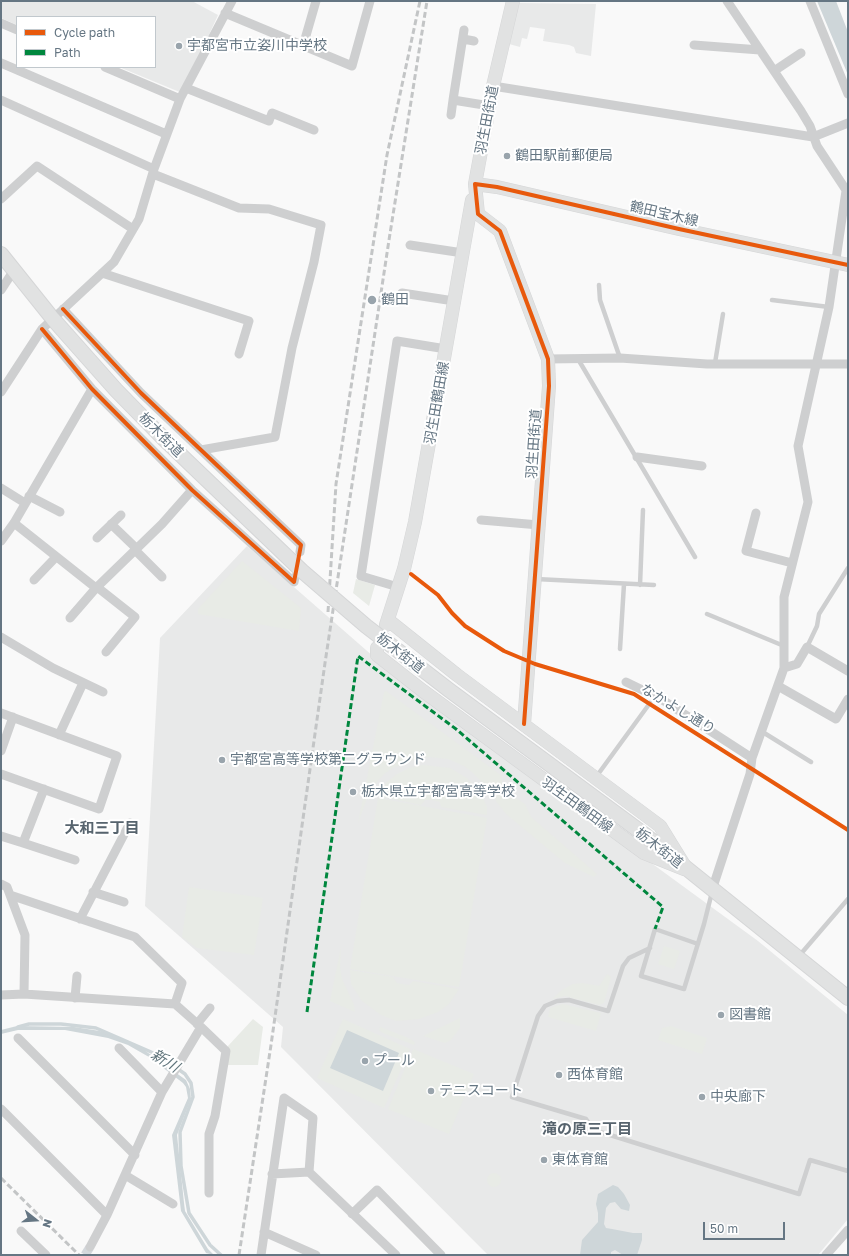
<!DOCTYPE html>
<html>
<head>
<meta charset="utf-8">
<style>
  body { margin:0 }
  #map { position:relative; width:849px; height:1256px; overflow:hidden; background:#f9f9f9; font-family:"Golos Text",sans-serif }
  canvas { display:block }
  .frame { position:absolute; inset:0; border:2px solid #657683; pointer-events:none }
  .legend { position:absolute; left:16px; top:16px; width:140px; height:52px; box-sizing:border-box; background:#fff; border:1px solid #c1c8cd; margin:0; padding:5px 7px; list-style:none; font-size:12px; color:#657683 }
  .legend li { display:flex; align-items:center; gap:8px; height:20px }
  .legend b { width:20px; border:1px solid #c1c8cd }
  .north { position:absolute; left:16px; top:1200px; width:40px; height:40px; -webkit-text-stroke:3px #fff; paint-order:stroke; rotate:107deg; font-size:11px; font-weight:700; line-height:16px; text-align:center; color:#657683 }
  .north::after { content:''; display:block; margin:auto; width:14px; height:18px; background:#657683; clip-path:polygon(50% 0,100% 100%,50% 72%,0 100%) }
  .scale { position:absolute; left:703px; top:1222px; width:82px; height:18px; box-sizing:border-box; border:2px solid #657683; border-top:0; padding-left:5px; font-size:12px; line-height:14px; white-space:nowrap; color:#657683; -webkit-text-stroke:3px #fff; paint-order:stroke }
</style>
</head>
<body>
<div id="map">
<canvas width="849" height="1256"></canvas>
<div class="frame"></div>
<ul class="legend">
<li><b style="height:5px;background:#e8590c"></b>Cycle path</li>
<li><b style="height:5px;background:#00873e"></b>Path</li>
</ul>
<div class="north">N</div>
<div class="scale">50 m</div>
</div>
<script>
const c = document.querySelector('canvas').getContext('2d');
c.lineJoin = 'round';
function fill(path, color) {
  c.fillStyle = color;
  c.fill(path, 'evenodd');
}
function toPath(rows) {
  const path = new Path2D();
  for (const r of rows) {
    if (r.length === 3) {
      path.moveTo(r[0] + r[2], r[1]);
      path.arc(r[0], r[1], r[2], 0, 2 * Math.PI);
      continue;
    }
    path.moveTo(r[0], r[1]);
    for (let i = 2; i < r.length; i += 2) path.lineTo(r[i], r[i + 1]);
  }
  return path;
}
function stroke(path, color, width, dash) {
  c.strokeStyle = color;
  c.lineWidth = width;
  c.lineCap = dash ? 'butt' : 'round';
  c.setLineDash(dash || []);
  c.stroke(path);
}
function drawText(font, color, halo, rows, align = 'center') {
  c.font = font + ' "Golos Text","Noto Sans JP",sans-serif';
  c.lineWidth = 4;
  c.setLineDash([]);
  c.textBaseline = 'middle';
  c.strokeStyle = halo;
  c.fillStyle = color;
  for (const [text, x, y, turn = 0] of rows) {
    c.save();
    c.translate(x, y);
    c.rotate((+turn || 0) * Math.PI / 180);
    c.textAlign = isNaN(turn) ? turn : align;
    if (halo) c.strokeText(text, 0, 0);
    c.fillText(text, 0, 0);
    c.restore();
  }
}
fill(toPath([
  [1,1,192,1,218,15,182,93,119,67,155,67,155,17,17,17,17,25,1,18],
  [519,3,596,4,591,56,576,53,574,47,569,45,543,41,545,29,530,27,527,39,522,38,520,47,509,44],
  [247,546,398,678,758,941,848,1015,848,1219,818,1255,488,1255,281,1047,283,1027,145,906,160,638]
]), '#e8e9e9');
fill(toPath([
  [242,561,301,608,299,631,198,614,198,609],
  [356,579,375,585,369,606,353,593],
  [386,691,502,776,502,789,525,804,531,817,597,874,594,877,565,863,506,814,480,780,472,772,464,766,448,759,430,757,418,758,393,768,384,774,370,790,358,823,384,692],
  [423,765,450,768,467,778,481,793,487,807,487,815,441,807,440,802,432,800,425,800,421,805,378,796,386,783,397,774,409,768],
  [378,798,487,818,459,987,350,969],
  [189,887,263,898,254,955,197,948,182,937],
  [664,946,680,951,674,969,658,964],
  [341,947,340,967,342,979,354,1005,355,1012,330,1001],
  [350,970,393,977,397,983,409,985,413,981,459,989,449,1004,438,1012,419,1019,396,1021,381,1015,362,1001,351,984],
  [607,974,611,977,604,1003,599,1005,565,996,552,999,562,990,573,984,583,983,599,986],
  [563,1004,601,1013,596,1031,548,1017,550,1008],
  [460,1018,460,1028,451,1040,445,1043,423,1036],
  [253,1019,263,1027,258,1065,228,1065,228,1046],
  [343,1019,410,1049,384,1108,317,1078],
  [671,1026,707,1038,702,1054,658,1040,662,1028],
  [380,1027,406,1037,415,1042,414,1045,383,1033,379,1030],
  [413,1049,474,1074,449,1134,388,1109],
  [494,1180,7]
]), '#e8ebe6');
fill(toPath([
  [817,1,836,1,848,32,848,75],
  [17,1026,74,1027,100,1031,140,1047,186,1080,190,1089,191,1099,177,1135,184,1203,185,1211,208,1249,214,1255,206,1253,181,1211,172,1135,188,1098,186,1087,183,1083,149,1057,128,1045,108,1038,65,1030,18,1030,1,1034,1,1030],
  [347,1030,399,1053,383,1091,330,1068],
  [613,1185,618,1187,624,1194,630,1205,629,1211,621,1209,615,1202,610,1203,606,1208,604,1224,606,1228,612,1229,633,1233,642,1233,642,1240,637,1255,623,1255,615,1250,611,1252,611,1255,580,1255,582,1240,598,1222,598,1213,596,1204,598,1194]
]), '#ced6d9');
stroke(toPath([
  [18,1027,29,1024,61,1024,96,1028,158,1055,185,1074,191,1083,193,1097,180,1132,181,1166,189,1213,210,1245,221,1255]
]), '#ced6d9', 3.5);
stroke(toPath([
  [85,1255,90,1247]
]), '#d4d8dc', 9, [9, 4.5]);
const secondary = toPath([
  [513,1,493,86,475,184,478,214,500,231,548,359,549,386,524,724],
  [475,184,497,187,679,229,848,265],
  [388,620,457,675,660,826,684,865],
  [386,625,404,569,415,522,472,200],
  [377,648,377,655,423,691,644,853,684,869]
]);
const primary = toPath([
  [1,254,53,319,116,390,163,438],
  [645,835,848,998]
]);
stroke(secondary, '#d5d6d7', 14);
stroke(primary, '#d5d6d7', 16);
stroke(toPath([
  [599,285,600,300,620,358],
  [772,300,829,307],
  [578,359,695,557],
  [715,363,723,314],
  [536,579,654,585],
  [640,585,643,510],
  [707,614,784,646],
  [807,647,817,626,819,614,848,568],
  [620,649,624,584],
  [761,731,811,762],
  [596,777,650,703],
  [698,944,655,929,641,976,684,989,704,924,712,892],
  [650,948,629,958,623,966,608,1011,569,1000,557,1001,545,1006,538,1016,512,1097,586,1119,594,1130,799,1194,810,1160,848,1171],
  [799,956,848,899]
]), '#cecfd0', 4.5);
stroke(toPath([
  [727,1,801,111,810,126,817,146,848,193],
  [810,1,848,94],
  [225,13,352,66,370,1],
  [1,23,17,30],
  [464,30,453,100,490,106],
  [463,39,474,41],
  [694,45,760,50],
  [303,46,316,1],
  [1,63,166,134],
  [105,67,180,99],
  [774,71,801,53],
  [493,86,813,137,848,123],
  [186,88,269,121,272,113,314,130],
  [1,100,154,169],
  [451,115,453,100],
  [153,174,239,208,269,209,321,225,314,262,292,348,275,437,201,450],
  [1,199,37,166,133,229],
  [410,245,463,253],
  [102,273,249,321,239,354],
  [1,290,14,270],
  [402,293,454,301],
  [63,309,141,393,301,545,300,552],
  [42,329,92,389,192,490,294,582,295,577],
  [548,359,620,358,707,364,848,364],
  [1,392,42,329,114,262,139,219,154,169,180,99,232,1],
  [637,457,702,466],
  [1,488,25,503],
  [29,496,60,512],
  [756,513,746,551,792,563],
  [481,520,539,525],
  [14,523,96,588],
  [111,524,137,549],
  [97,538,121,515],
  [1,541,14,523,92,389],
  [135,550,162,577],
  [34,580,56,557],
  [97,587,135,617,106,652],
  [398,587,361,576,397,341,446,349],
  [70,618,96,588,162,524,192,490],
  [1,637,53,668,103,692],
  [784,668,797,664,807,647,848,671],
  [626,682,661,699,752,758],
  [778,686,836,719,848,699],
  [1,713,117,756,99,809,1,774],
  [59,735,83,683],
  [1,751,13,717],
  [44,789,23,843,75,860],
  [1,836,23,843],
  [1,884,7,887,10,895,135,937,182,983,175,1004,201,1027,162,1092,107,1215,90,1247],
  [712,890,750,774,752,758,784,668,784,597,808,502,798,446,829,307,846,191],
  [93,892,124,902],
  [10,895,25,935,24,994],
  [80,919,130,823],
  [1,995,24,994,175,1004],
  [75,998,77,976],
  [197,1024,210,1008],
  [201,1027,226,1051,215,1116,209,1134,209,1193],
  [18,1038,135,1155],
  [119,1048,162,1092],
  [1,1109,107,1215],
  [272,1174,309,1172],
  [125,1175,173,1204],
  [352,1214,377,1190,441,1255],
  [21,1231,46,1255],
  [264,1232,316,1255],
  [261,1255,284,1098,313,1118,309,1172,396,1255],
  [826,1255,848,1230]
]), '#cecfd0', 9);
stroke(secondary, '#e1e2e2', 13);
stroke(primary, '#e1e2e2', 14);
stroke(toPath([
  [328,612,336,484,387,155,420,1],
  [1,1178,79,1255],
  [239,1255,271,1045,325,663,389,240,427,1]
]), '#c3c5c6', 3, [6, 3]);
const primaryBridge = toPath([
  [163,438,302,571,366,626,449,690,645,835]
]);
stroke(primaryBridge, '#d5d6d7', 16, []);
stroke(primaryBridge, '#e1e2e2', 14);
stroke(toPath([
  [307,1012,358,656,456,729,663,907,655,929]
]), '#00873e', 3, [6, 3]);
stroke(toPath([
  [42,329,92,389,192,490,294,582,301,545,141,393,63,309],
  [411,574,438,595,452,613,465,626,504,651,535,664,634,694,848,830],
  [524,724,549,386,548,359,500,231,478,214,475,184,497,187,679,229,848,265]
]), '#e8590c', 4);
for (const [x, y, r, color] of [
  [179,46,4,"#99a4ac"],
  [507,156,4,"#99a4ac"],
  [372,300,5,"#99a4ac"],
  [222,760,4,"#99a4ac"],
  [353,792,4,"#99a4ac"],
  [721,1015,4,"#99a4ac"],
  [365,1061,4,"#99a4ac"],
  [559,1075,4,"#99a4ac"],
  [431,1091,4,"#99a4ac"],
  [702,1097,4,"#99a4ac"],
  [544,1160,4,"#99a4ac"]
]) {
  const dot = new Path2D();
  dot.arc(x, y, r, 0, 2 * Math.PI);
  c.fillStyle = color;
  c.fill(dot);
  stroke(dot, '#fff', 1.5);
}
drawText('14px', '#657683', '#fff', [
  ["宇都宮市立姿川中学校",187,46],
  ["鶴田駅前郵便局",515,156],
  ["鶴田",381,300],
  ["宇都宮高等学校第二グラウンド",230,760],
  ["栃木県立宇都宮高等学校",361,792],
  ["図書館",729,1015],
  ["プール",373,1061],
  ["西体育館",567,1075],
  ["テニスコート",439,1091],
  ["中央廊下",710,1097],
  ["東体育館",552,1160]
], 'left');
drawText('14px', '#657683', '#fff', [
  ["羽生田街道",487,120,-79],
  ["鶴田宝木線",664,214,13],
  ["羽生田鶴田線",437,403,-80],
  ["栃木街道",161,435,45],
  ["羽生田街道",534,444,-86],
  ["栃木街道",400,653,38],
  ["なかよし通り",678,709,31],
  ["羽生田鶴田線",577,805,36],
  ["栃木街道",659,848,38]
]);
drawText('bold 15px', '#57646e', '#fff', [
  ["大和三丁目",102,828],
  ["滝の原三丁目",587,1129]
]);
drawText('italic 15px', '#60757c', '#fff', [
  ["新川",165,1061,31]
]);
</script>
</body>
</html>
